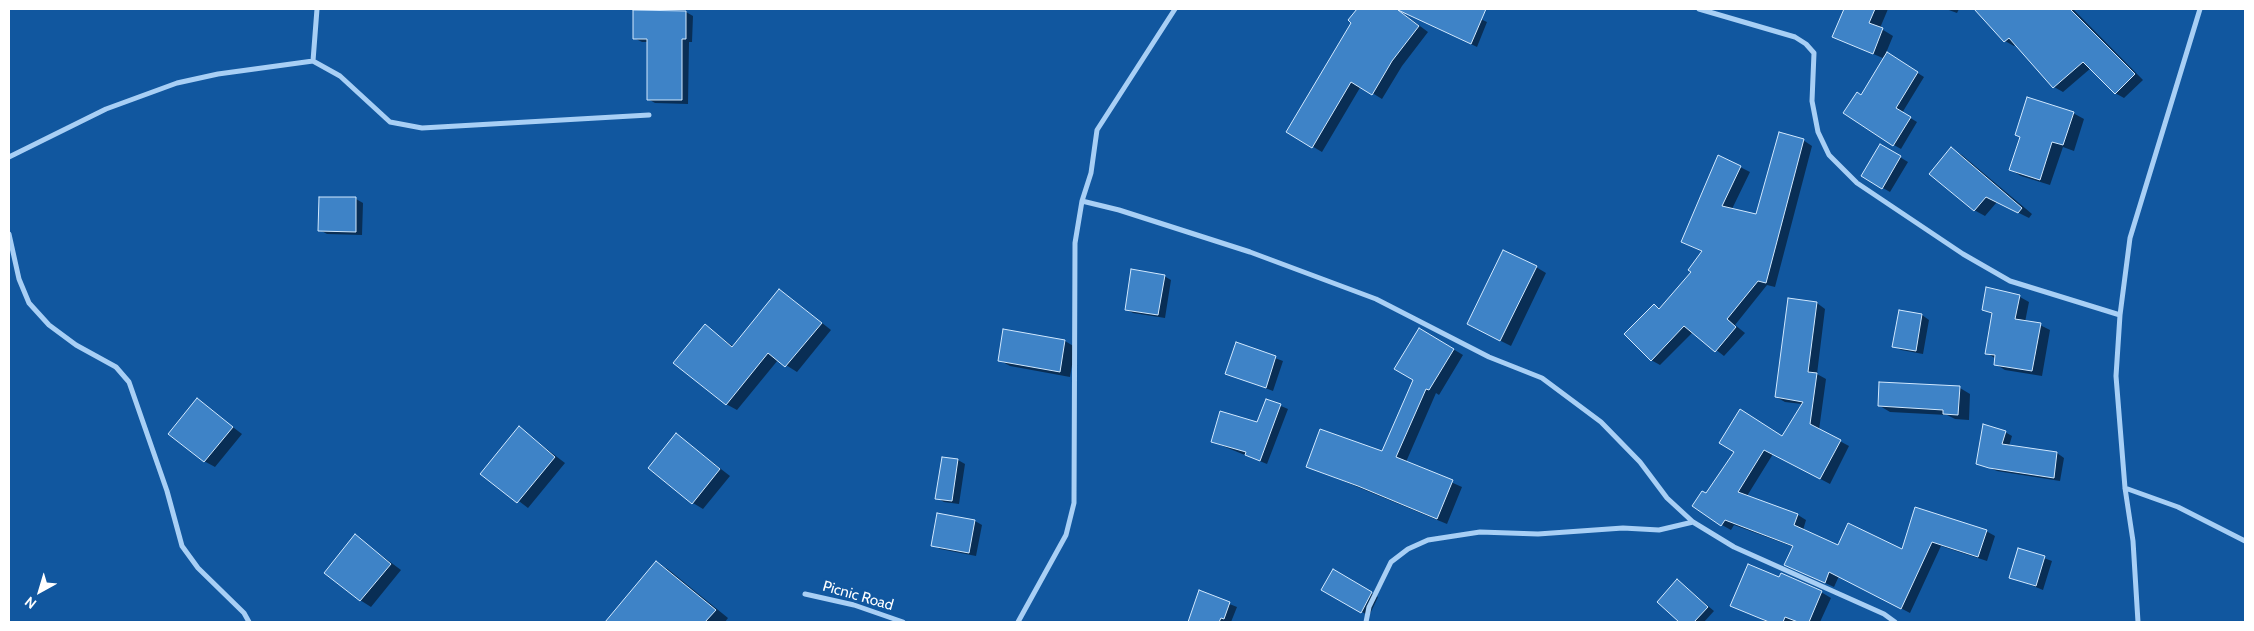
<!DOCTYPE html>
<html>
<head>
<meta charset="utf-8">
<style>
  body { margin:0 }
  #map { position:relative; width:2254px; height:631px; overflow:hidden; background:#11579f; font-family:Cabin,sans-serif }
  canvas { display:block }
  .frame { position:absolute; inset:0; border:10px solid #fff; pointer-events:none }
  .north { position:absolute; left:15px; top:566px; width:50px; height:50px; -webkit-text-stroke:4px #11579f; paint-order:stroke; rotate:219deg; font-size:14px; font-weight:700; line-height:20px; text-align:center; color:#fff }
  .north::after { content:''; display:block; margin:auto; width:18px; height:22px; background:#fff; clip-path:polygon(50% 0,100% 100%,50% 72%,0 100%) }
</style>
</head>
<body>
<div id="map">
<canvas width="2254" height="631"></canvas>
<div class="frame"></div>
<div class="north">N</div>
</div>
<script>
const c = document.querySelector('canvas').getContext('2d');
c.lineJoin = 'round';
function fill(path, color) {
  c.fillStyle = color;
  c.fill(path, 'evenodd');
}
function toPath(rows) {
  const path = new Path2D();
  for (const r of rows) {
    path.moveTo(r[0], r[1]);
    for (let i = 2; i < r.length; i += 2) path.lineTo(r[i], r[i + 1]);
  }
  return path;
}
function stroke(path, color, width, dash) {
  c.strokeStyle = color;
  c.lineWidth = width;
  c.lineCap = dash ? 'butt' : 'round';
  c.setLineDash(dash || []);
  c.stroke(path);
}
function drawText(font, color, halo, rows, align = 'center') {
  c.font = font + ' Cabin,sans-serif';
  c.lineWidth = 5;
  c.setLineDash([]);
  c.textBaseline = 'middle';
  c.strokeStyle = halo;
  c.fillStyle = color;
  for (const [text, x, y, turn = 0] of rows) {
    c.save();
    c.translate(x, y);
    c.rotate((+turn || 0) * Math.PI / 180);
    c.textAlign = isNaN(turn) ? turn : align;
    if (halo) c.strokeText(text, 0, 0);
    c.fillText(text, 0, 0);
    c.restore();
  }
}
fill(toPath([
  [1358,9,1397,9,1428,32,1402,66,1382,99,1361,86,1322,152,1288,132,1353,22,1350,20],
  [1422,9,1459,9,1487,22,1477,47,1418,18],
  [1845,9,1888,9,1880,28,1893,36,1886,53,1924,77,1902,113,1917,122,1901,149,1894,145,1862,97,1885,59,1834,37],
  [1946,9,1959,9,1957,13],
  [1976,9,2073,9,2143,80,2124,98,2115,93,2091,68,2063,92,2054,87,2016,44,2014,46,2005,41],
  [686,12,693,16,692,42,689,42,688,104,655,103,648,99,649,42,642,42,634,38],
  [2073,113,2084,119,2074,151,2063,147,2050,185,2021,176,2011,170],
  [1803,140,1812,146,1775,287,1767,285,1735,325,1745,333,1724,356,1693,332,1660,365,1651,360,1654,305,1661,309,1692,272,1704,252,1682,242,1718,156,1750,172,1732,209,1757,216],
  [1880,145,1908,162,1890,192,1862,176],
  [1951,149,1962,155,2032,214,2029,218,1997,202,1985,216,1974,210],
  [356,199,363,203,362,235,327,234,320,230],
  [1536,267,1546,273,1511,346,1479,330],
  [1164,276,1171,280,1165,318,1133,313,1126,309],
  [780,290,831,330,797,372,778,360,737,410,726,404,705,326,734,347],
  [2020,297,2029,302,2025,322,2040,325,2050,330,2042,376,2005,370,1995,364,1996,359,1987,353,1993,315,1984,309],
  [1817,303,1825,309,1817,374,1826,379,1819,430,1849,446,1830,484,1773,454,1747,496,1798,515,1806,520,1803,530,1838,546,1903,551,1916,509,1986,531,1995,536,1987,561,1941,546,1910,613,1839,576,1834,587,1795,569,1794,547,1734,525,1731,530,1722,525,1707,495,1736,452,1783,437,1802,404,1785,402,1776,397],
  [1900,312,1922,315,1929,320,1923,354,1901,350,1894,346],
  [1420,329,1463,355,1439,395,1436,393,1406,462,1462,487,1447,524,1307,466,1382,453,1414,380],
  [1065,341,1075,347,1070,377,1010,366,999,360],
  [1237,344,1283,361,1273,391,1227,373],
  [1960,388,1970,394,1969,420,1955,419,1947,415,1890,412,1880,406],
  [197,400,242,434,215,467,204,461],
  [1267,400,1288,409,1267,464,1213,442,1258,424],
  [519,428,565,463,528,508,482,473],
  [2005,432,2012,436,2009,446,2057,453,2064,458,2060,481,1997,471,1978,463],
  [677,435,730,476,703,509,693,503],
  [943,458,958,460,965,464,959,504,944,502,937,498],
  [938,514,975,521,982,525,976,556,940,549,933,545],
  [355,536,401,570,371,607,360,600],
  [2019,549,2052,561,2043,590,2011,577],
  [656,562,669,570,728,618,725,622,607,622],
  [1333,571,1378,597,1369,616,1323,589],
  [1678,581,1714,611,1704,622,1681,622,1659,602],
  [1200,592,1237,607,1231,622,1189,622],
  [1821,592,1831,598,1820,622,1763,622,1764,620,1731,605]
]), '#0007');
const building = toPath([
  [1357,9,1486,9,1471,44,1398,10,1419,26,1392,61,1372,95,1351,82,1312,148,1286,132,1351,23,1348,20,1357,9],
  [1844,9,1875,9,1869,23,1883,28,1873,54,1832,37,1844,9],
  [1974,9,2070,9,2135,74,2115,94,2083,62,2053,88,2009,38,2004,42,1974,9],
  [633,10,686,11,686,39,682,39,682,100,647,100,647,39,633,39,633,10],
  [1887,52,1918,72,1896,108,1911,117,1893,146,1843,113,1857,92,1861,95,1887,52],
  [2027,97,2074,112,2063,145,2052,142,2040,180,2009,170,2020,137,2015,135,2027,97],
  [1779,132,1804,139,1766,283,1758,281,1727,319,1736,327,1715,352,1684,326,1651,361,1624,334,1654,304,1659,309,1691,272,1688,270,1702,251,1681,242,1718,155,1741,166,1722,206,1756,214,1779,132],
  [1880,144,1901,156,1882,189,1861,176,1880,144],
  [1951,147,2022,208,2018,213,1986,197,1974,211,1929,174,1951,147],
  [319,197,356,197,356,232,318,231,319,197],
  [1503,250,1537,266,1500,341,1467,324,1503,250],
  [1131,269,1165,275,1158,315,1125,310,1131,269],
  [1986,287,2020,295,2015,319,2041,323,2032,371,1994,365,1995,355,1985,354,1992,313,1982,310,1986,287],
  [779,289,822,323,785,367,768,353,726,405,673,363,705,324,732,347,779,289],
  [1788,298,1817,302,1808,372,1817,373,1810,424,1841,440,1820,479,1764,450,1738,492,1798,514,1794,525,1838,545,1848,523,1902,549,1915,507,1987,530,1978,557,1932,542,1901,609,1829,572,1825,583,1784,565,1793,546,1725,520,1721,526,1692,506,1702,491,1706,493,1734,452,1719,443,1740,409,1782,436,1803,402,1775,397,1788,298],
  [1899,310,1922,314,1916,351,1892,347,1899,310],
  [1419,328,1454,349,1429,390,1426,389,1396,457,1453,480,1437,519,1358,486,1306,467,1320,429,1382,451,1413,380,1394,369,1419,328],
  [1003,329,1065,340,1060,372,998,361,1003,329],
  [1236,342,1276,356,1266,388,1225,374,1236,342],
  [1879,382,1960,386,1958,415,1943,414,1943,410,1878,406,1879,382],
  [197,398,233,427,204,462,168,434,197,398],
  [1266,399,1281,404,1260,461,1245,455,1246,452,1211,442,1220,411,1257,422,1266,399],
  [1983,424,2006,431,2002,444,2057,452,2054,478,1989,468,1976,464,1983,424],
  [519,426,555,457,517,503,480,474,519,426],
  [676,433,720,469,692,504,648,468,676,433],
  [942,457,958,459,952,501,935,499,942,457],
  [937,513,975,520,969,553,931,546,937,513],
  [355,534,391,564,360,601,324,573,355,534],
  [2018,548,2045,556,2036,586,2009,578,2018,548],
  [656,561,716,610,705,622,605,622,656,561],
  [1748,564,1779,577,1781,573,1822,591,1809,622,1798,622,1785,617,1783,622,1769,622,1730,606,1748,564],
  [1333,569,1372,592,1361,613,1321,590,1333,569],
  [1677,579,1708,607,1694,622,1679,622,1657,602,1677,579],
  [1199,590,1230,602,1224,619,1221,618,1219,622,1188,622,1199,590]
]);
fill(building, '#3e83c7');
stroke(building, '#d1e8fe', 1);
stroke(toPath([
  [1699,9,1795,37,1806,44,1814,53,1812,101,1818,132,1829,155,1857,183,1963,254,2010,281,2120,315],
  [313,61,317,9],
  [9,157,106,109,177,83,218,74,313,61,340,76,390,122,422,128,649,115],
  [1082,201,1119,210,1250,252,1376,299,1489,357,1542,378,1601,422,1640,462,1667,498,1693,522,1734,547,1884,614,1895,622],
  [9,234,19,279,29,303,49,325,76,345,116,367,129,382,167,491,182,546,198,568,244,613,249,622],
  [2125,488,2178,507,2245,541],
  [805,594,854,605,903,622],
  [1018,622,1066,535,1074,503,1075,243,1082,201,1091,173,1097,130,1175,9],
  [1366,622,1369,607,1391,562,1408,549,1428,540,1480,532,1538,534,1623,528,1659,530,1693,522],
  [2138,622,2133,541,2125,488,2116,376,2120,315,2130,238,2200,9]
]), '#a8cff5', 5);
drawText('15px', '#fff', '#11579f', [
  ["Picnic Road",858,596,16]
]);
</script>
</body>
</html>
